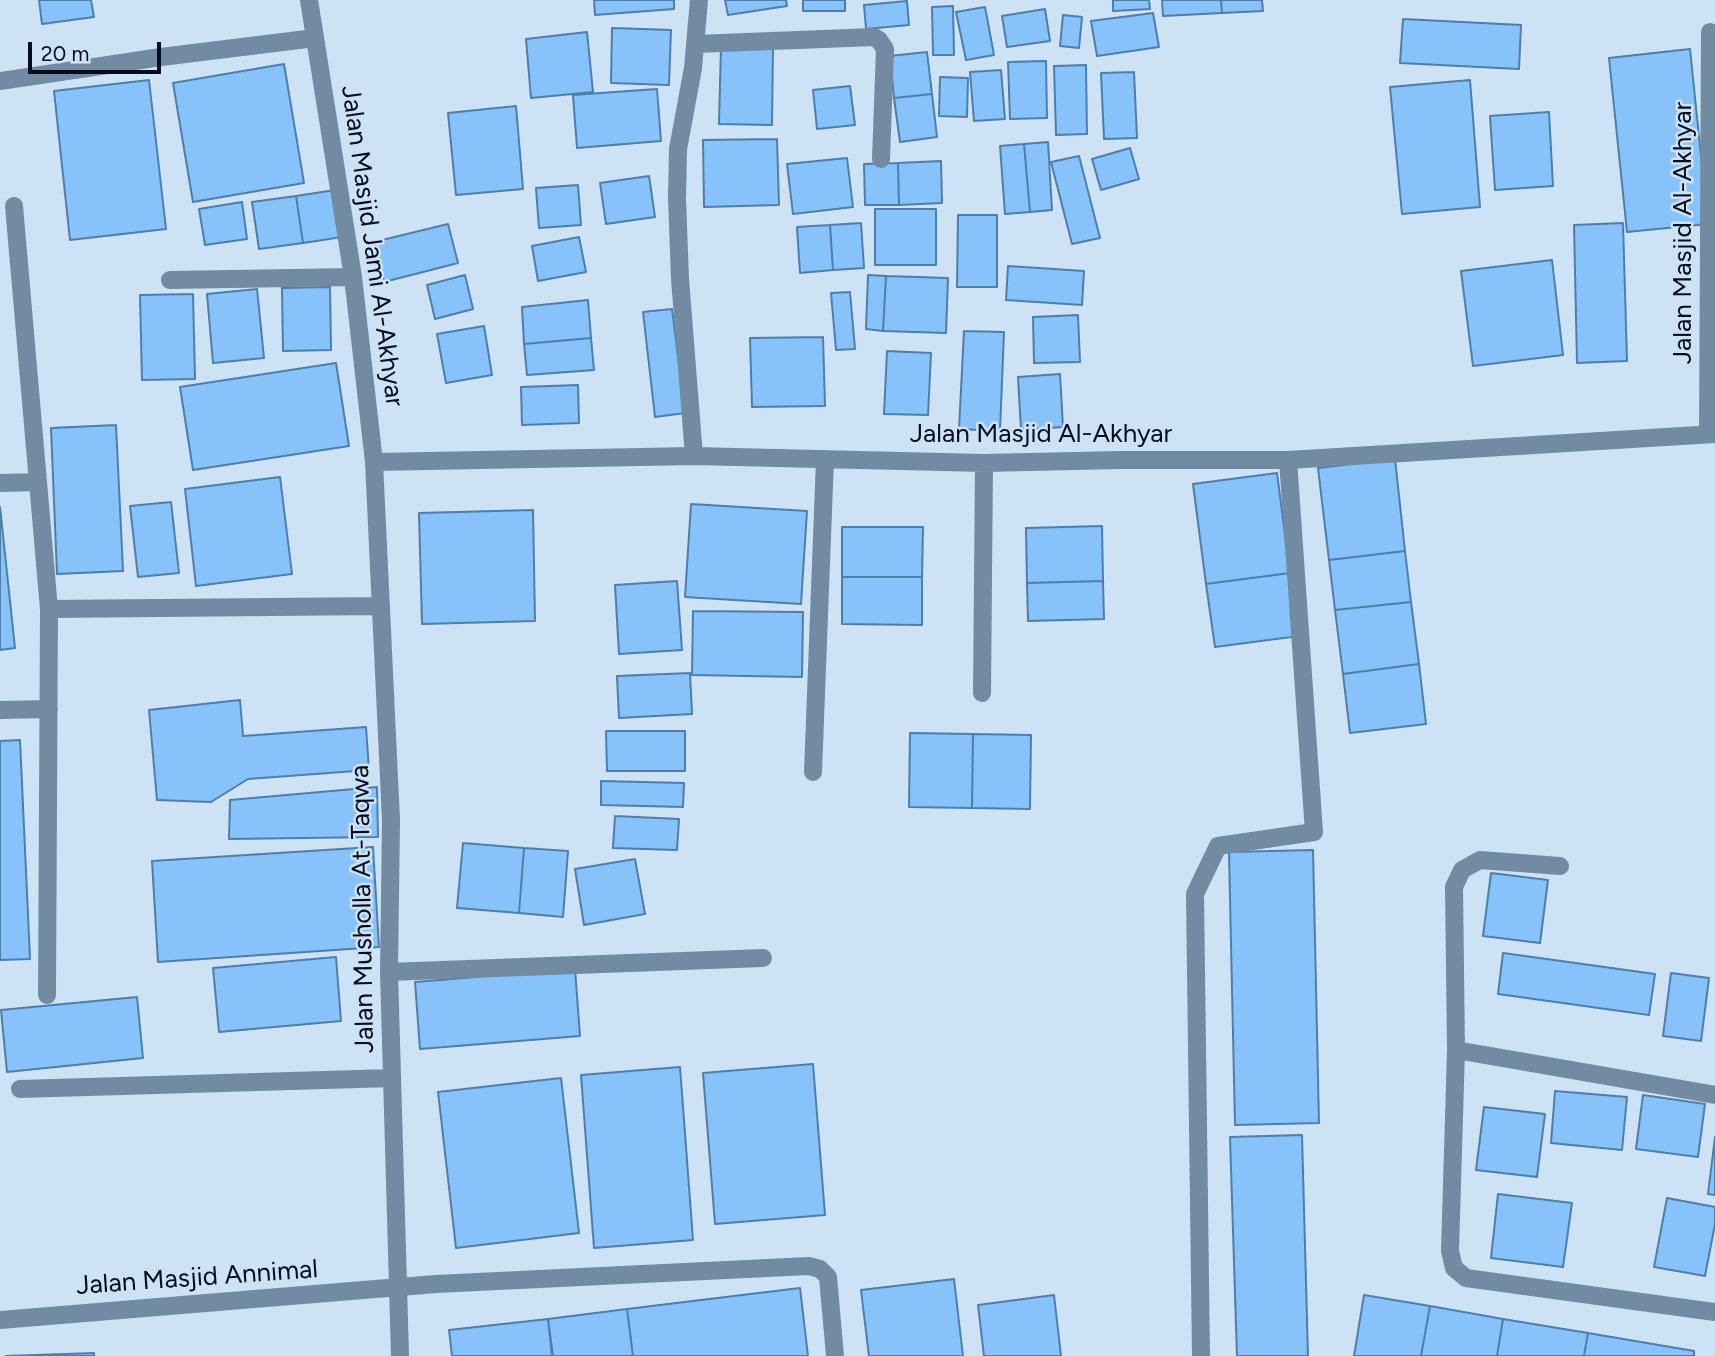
<!DOCTYPE html>
<html>
<head>
<meta charset="utf-8">
<style>
  body { margin:0 }
  #map { position:relative; width:1715px; height:1356px; overflow:hidden; background:#cde2f5; font-family:Figtree,sans-serif }
  canvas { display:block }
  .scale { position:absolute; left:28px; top:42px; width:133px; height:32px; box-sizing:border-box; border:4px solid #000d1e; border-top:0; padding-left:9px; font-size:21px; line-height:24px; white-space:nowrap; color:#000d1e; -webkit-text-stroke:5px #cde2f5; paint-order:stroke }
</style>
</head>
<body>
<div id="map">
<canvas width="1715" height="1356"></canvas>
<div class="scale">20 m</div>
</div>
<script>
const c = document.querySelector('canvas').getContext('2d');
c.lineJoin = 'round';
function fill(path, color) {
  c.fillStyle = color;
  c.fill(path, 'evenodd');
}
function toPath(rows) {
  const path = new Path2D();
  for (const r of rows) {
    path.moveTo(r[0], r[1]);
    for (let i = 2; i < r.length; i += 2) path.lineTo(r[i], r[i + 1]);
  }
  return path;
}
function stroke(path, color, width, dash) {
  c.strokeStyle = color;
  c.lineWidth = width;
  c.lineCap = dash ? 'butt' : 'round';
  c.setLineDash(dash || []);
  c.stroke(path);
}
function drawText(font, color, halo, rows, align = 'center') {
  c.font = font + ' Figtree,sans-serif';
  c.lineWidth = 5;
  c.setLineDash([]);
  c.textBaseline = 'middle';
  c.strokeStyle = halo;
  c.fillStyle = color;
  for (const [text, x, y, turn = 0] of rows) {
    c.save();
    c.translate(x, y);
    c.rotate((+turn || 0) * Math.PI / 180);
    c.textAlign = isNaN(turn) ? turn : align;
    if (halo) c.strokeText(text, 0, 0);
    c.fillText(text, 0, 0);
    c.restore();
  }
}
const building = toPath([
  [39,0,91,0,94,17,42,24,39,0],
  [594,0,674,0,674,9,595,15,594,0],
  [725,0,786,0,787,6,728,15,725,0],
  [803,0,845,0,845,11,803,11,803,0],
  [1113,0,1149,0,1150,9,1113,11,1113,0],
  [1162,0,1221,0,1222,13,1163,16,1162,0],
  [1221,0,1262,0,1263,11,1222,13,1221,0],
  [907,1,909,25,866,29,864,5,907,1],
  [953,6,954,55,933,55,932,7,953,6],
  [985,7,994,55,966,60,956,12,985,7],
  [1045,9,1050,41,1007,47,1002,16,1045,9],
  [1153,13,1159,47,1097,56,1091,21,1153,13],
  [1063,15,1082,17,1079,48,1060,46,1063,15],
  [1403,19,1521,25,1519,69,1400,63,1403,19],
  [612,28,671,30,669,85,611,83,612,28],
  [587,32,593,92,531,98,526,39,587,32],
  [721,45,773,47,772,125,719,124,721,45],
  [1690,49,1708,224,1627,232,1609,58,1690,49],
  [927,52,932,94,894,98,890,56,927,52],
  [1046,61,1047,118,1010,119,1008,62,1046,61],
  [284,64,304,183,193,202,173,83,284,64],
  [1086,65,1087,134,1056,135,1054,66,1086,65],
  [1001,70,1005,119,974,121,970,72,1001,70],
  [1134,72,1137,138,1104,139,1101,73,1134,72],
  [940,77,968,78,967,117,939,116,940,77],
  [149,80,166,229,70,240,54,91,149,80],
  [1470,80,1480,207,1402,214,1390,87,1470,80],
  [850,86,855,125,817,129,813,90,850,86],
  [657,89,661,141,577,148,573,95,657,89],
  [932,94,937,137,900,142,894,98,932,94],
  [516,106,523,189,456,195,448,113,516,106],
  [1549,112,1553,186,1495,190,1490,116,1549,112],
  [777,139,779,205,704,207,703,140,777,139],
  [1048,142,1052,210,1030,212,1024,144,1048,142],
  [1024,144,1030,212,1005,214,1000,146,1024,144],
  [1130,148,1139,179,1101,190,1092,159,1130,148],
  [1079,156,1100,238,1072,244,1051,162,1079,156],
  [847,158,853,207,793,214,787,164,847,158],
  [941,161,942,203,899,205,898,163,941,161],
  [898,163,899,205,865,205,864,164,898,163],
  [649,176,655,217,606,224,600,183,649,176],
  [578,185,581,225,539,228,536,188,578,185],
  [335,190,342,237,303,243,296,196,335,190],
  [296,196,303,243,259,249,252,202,296,196],
  [242,202,247,239,205,245,199,209,242,202],
  [875,209,936,209,936,265,875,265,875,209],
  [958,215,997,215,997,287,957,287,958,215],
  [861,223,864,268,833,270,830,225,861,223],
  [1623,223,1627,361,1577,363,1574,225,1623,223],
  [448,224,458,263,384,282,374,242,448,224],
  [830,225,833,270,800,273,797,227,830,225],
  [579,237,586,272,538,281,532,246,579,237],
  [1552,260,1563,355,1473,366,1461,271,1552,260],
  [1008,266,1084,271,1082,305,1006,300,1008,266],
  [465,275,473,309,435,319,427,285,465,275],
  [868,275,886,276,883,331,866,329,868,275],
  [886,276,948,278,946,333,883,331,886,276],
  [330,287,331,350,283,351,282,288,330,287],
  [257,289,264,358,213,363,207,294,257,289],
  [850,292,855,349,836,350,831,293,850,292],
  [193,294,195,379,142,380,140,295,193,294],
  [588,300,591,338,524,344,522,307,588,300],
  [672,309,685,413,655,417,643,312,672,309],
  [1078,315,1080,362,1034,363,1033,317,1078,315],
  [484,326,492,375,446,383,437,334,484,326],
  [964,331,1004,332,1000,431,959,429,964,331],
  [823,337,825,406,752,407,750,338,823,337],
  [591,338,594,370,527,375,524,344,591,338],
  [887,351,931,353,928,415,884,414,887,351],
  [336,363,349,446,193,470,180,387,336,363],
  [1060,374,1063,427,1021,430,1018,377,1060,374],
  [578,385,579,423,522,425,521,387,578,385],
  [116,425,123,571,57,574,51,428,116,425],
  [1395,459,1405,551,1329,560,1318,468,1395,459],
  [1277,473,1290,573,1206,584,1193,484,1277,473],
  [280,477,292,574,196,586,185,489,280,477],
  [171,502,179,573,138,577,130,506,171,502],
  [691,504,807,511,801,604,685,597,691,504],
  [0,507,15,648,0,650,0,507],
  [533,510,535,621,422,624,419,513,533,510],
  [1102,526,1103,581,1027,583,1026,528,1102,526],
  [842,527,923,527,922,577,842,577,842,527],
  [1405,551,1411,602,1335,610,1329,560,1405,551],
  [1290,573,1299,636,1215,647,1206,584,1290,573],
  [842,577,922,577,922,625,842,624,842,577],
  [677,581,682,650,619,654,615,585,677,581],
  [1103,581,1104,619,1028,621,1027,583,1103,581],
  [1411,602,1419,664,1343,674,1335,610,1411,602],
  [693,611,803,612,802,677,692,675,693,611],
  [1419,664,1426,724,1350,733,1343,674,1419,664],
  [690,673,692,714,619,718,617,676,690,673],
  [240,700,243,736,366,727,369,770,248,779,211,802,157,800,149,710,240,700],
  [606,731,685,731,685,771,607,771,606,731],
  [910,733,973,734,972,808,909,807,910,733],
  [973,734,1031,735,1030,809,972,808,973,734],
  [20,740,30,959,0,960,0,741,20,740],
  [601,781,684,783,683,807,601,805,601,781],
  [377,787,378,837,229,839,230,800,377,787],
  [615,816,679,819,677,850,613,848,615,816],
  [463,843,524,848,519,913,457,908,463,843],
  [373,847,379,947,158,962,152,861,373,847],
  [524,848,568,851,563,917,519,913,524,848],
  [1313,850,1319,1123,1235,1125,1229,852,1313,850],
  [635,859,645,914,584,925,575,869,635,859],
  [1491,873,1548,880,1540,943,1483,936,1491,873],
  [1503,953,1655,974,1649,1015,1498,994,1503,953],
  [336,957,341,1021,219,1032,213,968,336,957],
  [575,969,580,1036,420,1049,415,982,575,969],
  [1671,973,1709,978,1701,1041,1663,1036,1671,973],
  [137,997,143,1058,7,1072,1,1010,137,997],
  [813,1064,825,1215,715,1224,703,1073,813,1064],
  [680,1067,693,1240,594,1248,581,1075,680,1067],
  [561,1078,579,1233,456,1248,438,1092,561,1078],
  [1555,1091,1627,1097,1622,1150,1551,1143,1555,1091],
  [1643,1095,1705,1104,1698,1157,1636,1149,1643,1095],
  [1484,1107,1545,1114,1537,1177,1476,1170,1484,1107],
  [1302,1135,1308,1356,1237,1356,1230,1137,1302,1135],
  [1715,1137,1715,1195,1708,1194,1715,1137],
  [1498,1194,1572,1203,1563,1267,1491,1258,1498,1194],
  [1667,1198,1715,1207,1715,1224,1705,1276,1654,1267,1667,1198],
  [954,1279,963,1356,869,1356,861,1290,954,1279],
  [800,1288,808,1356,633,1356,627,1309,800,1288],
  [1054,1295,1061,1356,984,1356,978,1305,1054,1295],
  [1364,1295,1430,1306,1421,1356,1354,1356,1364,1295],
  [1430,1306,1503,1319,1497,1356,1421,1356,1430,1306],
  [627,1309,633,1356,553,1356,548,1319,627,1309],
  [548,1319,552,1356,452,1356,449,1330,548,1319],
  [1503,1319,1588,1333,1584,1356,1497,1356,1503,1319],
  [1588,1333,1694,1351,1694,1356,1584,1356,1588,1333],
  [94,1353,94,1356,6,1356,94,1353]
]);
fill(building, '#87c2fb');
stroke(building, '#4e7eaa', 2);
stroke(toPath([
  [309,0,353,277,374,462,391,820,389,972,400,1356],
  [696,44,874,37,879,40,885,49,881,159],
  [0,81,161,57,315,38],
  [14,206,49,609,47,995],
  [170,280,353,277],
  [1708,434,1710,32],
  [694,456,680,279,677,198,678,149,693,68,699,0],
  [374,462,694,456,984,463,1120,460,1288,460,1715,434],
  [0,483,38,482],
  [49,609,381,606],
  [982,693,984,463],
  [0,710,49,709],
  [813,772,825,459],
  [1560,866,1480,860,1462,870,1454,887,1456,1050,1450,1251,1454,1268,1466,1278,1715,1312],
  [389,972,763,958],
  [1456,1050,1715,1095],
  [20,1089,392,1078],
  [0,1320,436,1284,809,1266,820,1269,828,1277,835,1356],
  [1201,1356,1195,894,1218,846,1314,832,1288,460]
]), '#728aa2', 18);
drawText('26px', '#000d1e', '#cde2f5', [
  ["Jalan Masjid Al-Akhyar",1683,233,-90],
  ["Jalan Masjid Jami Al-Akhyar",372,246,82],
  ["Jalan Masjid Al-Akhyar",1041,434],
  ["Jalan Musholla At-Taqwa",363,909,-91],
  ["Jalan Masjid Annimal",197,1278,-4]
]);
</script>
</body>
</html>
